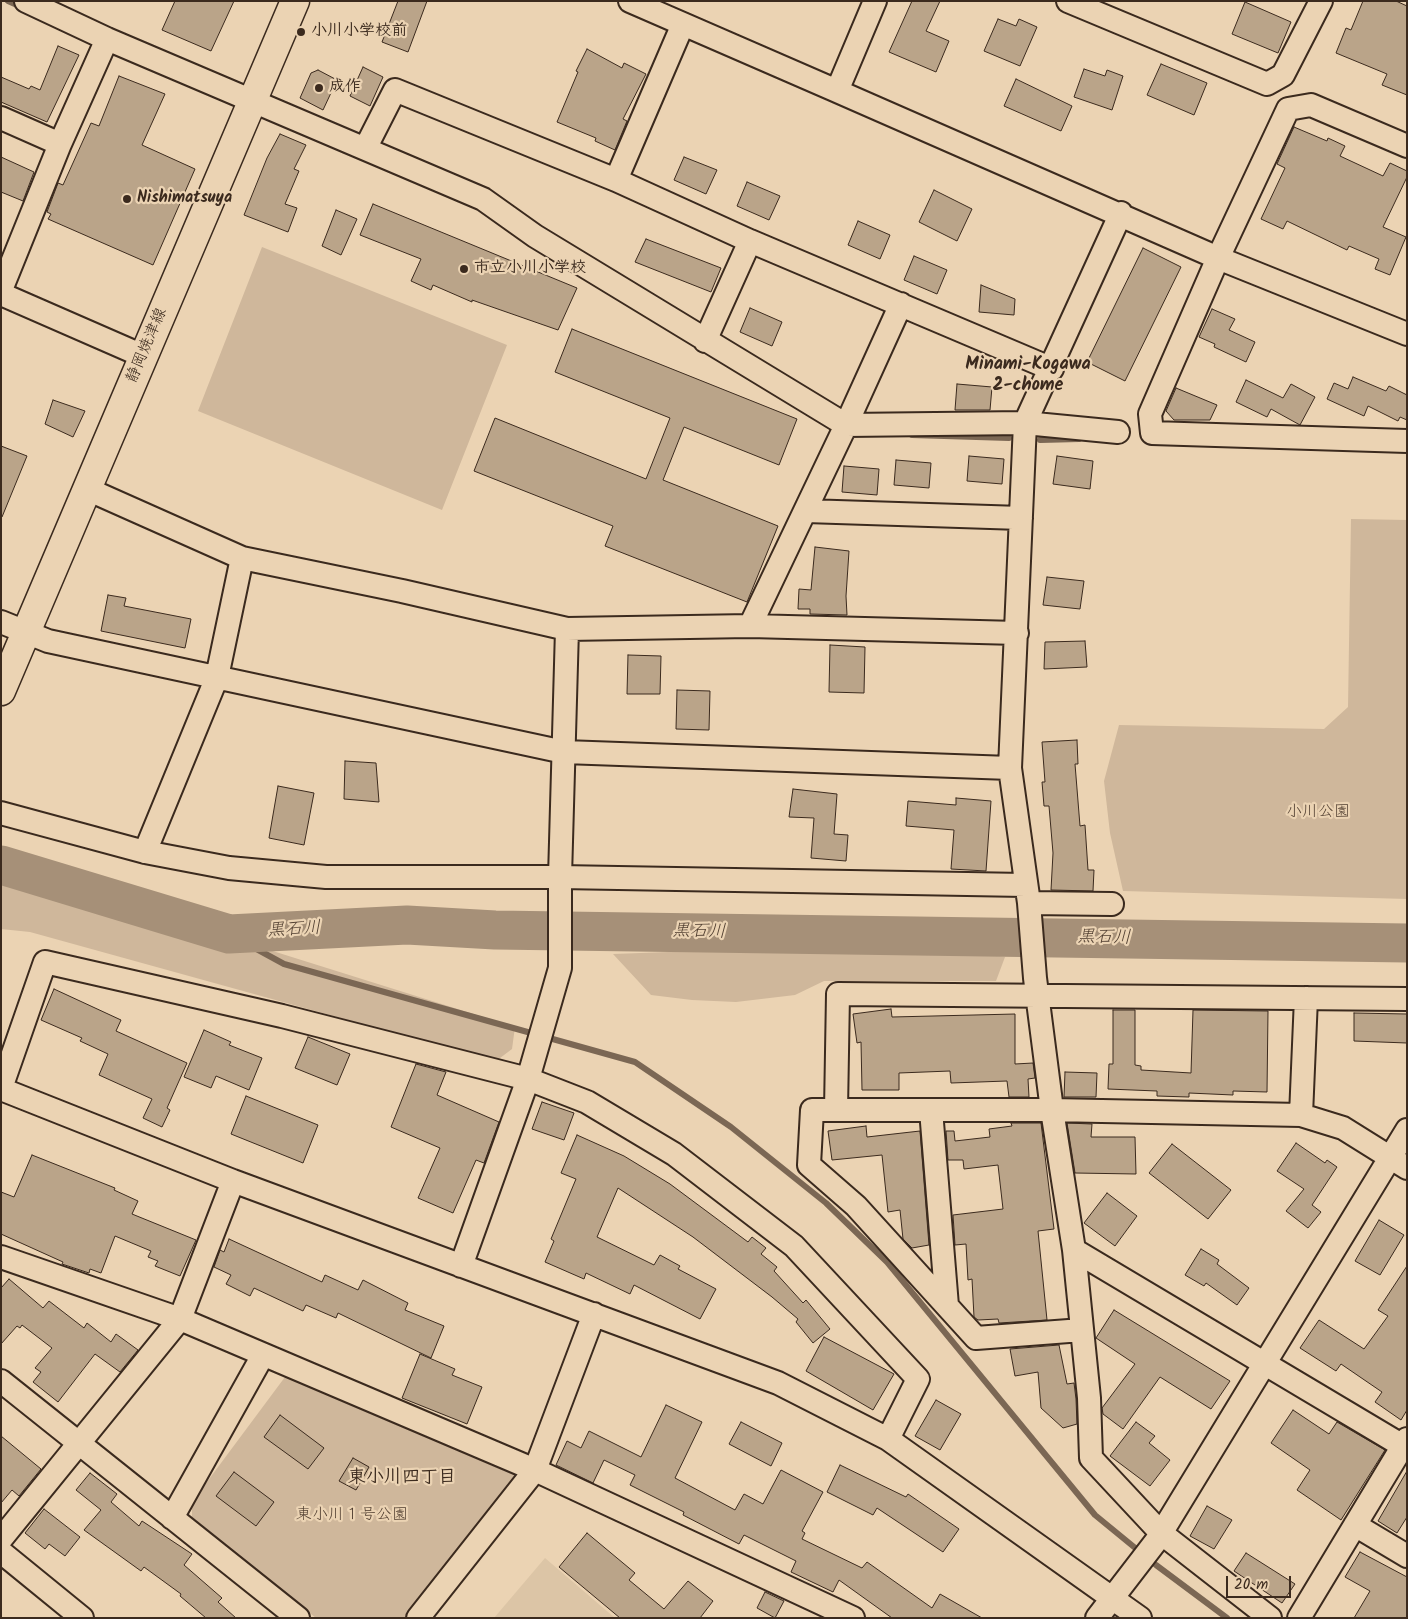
<!DOCTYPE html>
<html>
<head>
<meta charset="utf-8">
<style>
  body { margin:0 }
  #map { position:relative; width:1408px; height:1619px; overflow:hidden; background:#ebd3b3; font-family:Kalam,sans-serif }
  canvas { display:block }
  .frame { position:absolute; inset:0; border:2px solid #3b2a1e; pointer-events:none }
  .scale { position:absolute; left:1226px; top:1576px; width:65px; height:22px; box-sizing:border-box; border:2px solid #3b2a1e; border-top:0; padding-left:6px; font-size:15px; line-height:18px; white-space:nowrap; color:#3b2a1e; -webkit-text-stroke:4px #ebd3b3; paint-order:stroke }
</style>
</head>
<body>
<div id="map">
<canvas width="1408" height="1619"></canvas>
<div class="frame"></div>
<div class="scale">20 m</div>
</div>
<script>
const c = document.querySelector('canvas').getContext('2d');
c.lineJoin = 'round';
function fill(path, color) {
  c.fillStyle = color;
  c.fill(path, 'evenodd');
}
function toPath(rows) {
  const path = new Path2D();
  for (const r of rows) {
    path.moveTo(r[0], r[1]);
    for (let i = 2; i < r.length; i += 2) path.lineTo(r[i], r[i + 1]);
  }
  return path;
}
function stroke(path, color, width, dash) {
  c.strokeStyle = color;
  c.lineWidth = width;
  c.lineCap = dash ? 'butt' : 'round';
  c.setLineDash(dash || []);
  c.stroke(path);
}
function drawText(font, color, halo, rows, align = 'center') {
  c.font = font + ' Kalam,"Klee One",sans-serif';
  c.lineWidth = 4.5;
  c.setLineDash([]);
  c.textBaseline = 'middle';
  c.strokeStyle = halo;
  c.fillStyle = color;
  for (const [text, x, y, turn = 0] of rows) {
    c.save();
    c.translate(x, y);
    c.rotate((+turn || 0) * Math.PI / 180);
    c.textAlign = isNaN(turn) ? turn : align;
    if (halo) c.strokeText(text, 0, 0);
    c.fillText(text, 0, 0);
    c.restore();
  }
}
fill(toPath([
  [545,1558,615,1618,494,1618]
]), '#dcc5a6');
fill(toPath([
  [262,247,507,345,442,510,198,411],
  [1351,519,1407,520,1407,899,1123,891,1110,833,1104,781,1119,725,1324,729,1348,707],
  [1,882,126,905,515,1027,512,1049,496,1061,30,932,1,929],
  [946,948,1005,957,996,981,824,981,795,995,736,1002,692,1000,651,995,613,954,751,949],
  [285,1377,524,1479,410,1618,316,1618,192,1517,192,1502]
]), '#cfb79b');
stroke(toPath([
  [8,1,17,5],
  [912,435,1009,438],
  [1040,440,1079,439],
  [229,934,284,964,635,1062,731,1127,826,1203,887,1262,1095,1515,1156,1565,1227,1618]
]), '#7b6754', 6);
stroke(toPath([
  [1,865,229,934,407,925,495,930,1407,943]
]), '#a69078', 39);
const building = toPath([
  [175,1,234,1,211,51,162,30,175,1],
  [398,1,427,1,408,52,382,42,398,1],
  [912,1,940,1,926,31,949,41,936,72,889,52,912,1],
  [1363,1,1396,1,1407,6,1407,95,1382,85,1387,74,1336,53,1346,28,1351,30,1363,1],
  [1245,2,1291,22,1278,53,1232,34,1245,2],
  [998,19,1016,26,1019,19,1037,27,1020,66,984,51,998,19],
  [58,46,79,55,47,122,1,102,1,77,29,89,31,86,40,90,58,46],
  [587,49,622,68,624,63,646,74,623,119,627,121,615,150,595,141,596,138,557,122,578,72,576,71,587,49],
  [1161,64,1207,83,1194,115,1147,95,1161,64],
  [363,67,383,77,370,106,350,96,363,67],
  [1084,69,1105,76,1107,70,1123,76,1112,110,1074,97,1084,69],
  [318,70,337,80,323,110,300,98,311,73,318,70],
  [119,76,165,94,142,145,195,169,153,265,48,219,51,214,47,212,58,183,63,185,91,123,99,126,119,76],
  [1016,79,1072,106,1061,131,1004,106,1016,79],
  [1294,127,1327,141,1328,138,1345,146,1340,156,1383,176,1390,163,1407,171,1407,177,1383,227,1406,237,1390,275,1375,269,1379,259,1349,246,1347,250,1287,221,1283,229,1261,219,1285,168,1277,164,1294,127],
  [280,134,306,145,294,169,299,171,285,204,297,208,288,232,244,215,267,158,280,134],
  [1,157,34,172,23,201,1,192,1,157],
  [684,157,717,170,706,194,674,180,684,157],
  [747,182,780,196,769,220,737,206,747,182],
  [934,190,972,209,957,241,919,222,934,190],
  [373,204,577,288,558,330,472,300,472,302,433,285,431,290,411,281,421,259,360,235,373,204],
  [336,210,357,219,341,255,322,246,336,210],
  [858,221,890,235,880,259,848,245,858,221],
  [646,239,721,268,711,292,635,262,646,239],
  [1143,248,1181,267,1125,381,1087,362,1143,248],
  [914,256,947,270,937,294,904,280,914,256],
  [981,285,1015,299,1014,315,979,312,981,285],
  [750,308,782,322,772,346,740,332,750,308],
  [1212,309,1235,319,1229,330,1255,342,1246,362,1214,347,1215,344,1199,337,1212,309],
  [572,329,797,419,779,465,684,427,663,480,778,526,747,602,605,546,613,526,474,471,495,418,646,479,670,418,555,372,572,329],
  [1353,377,1386,391,1389,386,1407,395,1407,420,1400,417,1398,421,1368,406,1364,416,1327,399,1334,383,1348,389,1353,377],
  [1246,380,1283,398,1291,384,1315,397,1300,425,1271,409,1267,417,1236,402,1246,380],
  [957,384,992,387,990,410,955,410,957,384],
  [1176,388,1217,405,1210,420,1174,420,1166,411,1176,388],
  [53,400,85,411,73,437,45,424,53,400],
  [1,446,27,456,2,517,1,517,1,446],
  [969,456,1004,459,1002,484,967,481,969,456],
  [1057,456,1093,461,1090,489,1053,484,1057,456],
  [896,460,931,463,929,488,894,485,896,460],
  [844,466,879,469,877,495,842,492,844,466],
  [815,547,849,551,846,596,847,615,810,614,810,609,798,609,799,589,811,590,815,547],
  [1047,577,1084,581,1080,609,1043,605,1047,577],
  [108,595,126,598,124,606,191,619,185,648,101,631,108,595],
  [1085,641,1087,667,1044,669,1045,642,1085,641],
  [830,645,865,647,864,693,829,692,830,645],
  [628,655,661,656,660,694,627,694,628,655],
  [677,690,710,691,709,730,676,729,677,690],
  [1077,740,1078,764,1075,764,1080,826,1085,825,1088,870,1094,870,1093,891,1051,890,1053,853,1049,806,1044,806,1042,782,1045,782,1042,742,1077,740],
  [345,761,376,763,379,802,344,799,345,761],
  [278,786,314,793,304,845,269,838,278,786],
  [793,789,837,794,834,834,848,835,846,861,811,858,814,818,789,817,793,789],
  [956,798,991,801,986,871,951,869,954,830,906,826,908,801,956,805,956,798],
  [54,989,121,1020,116,1031,187,1063,167,1108,170,1110,162,1127,143,1118,152,1099,99,1075,108,1054,80,1041,82,1038,41,1020,54,989],
  [891,1009,892,1017,1015,1014,1015,1064,1033,1063,1035,1078,1028,1079,1029,1097,1009,1097,1007,1081,951,1083,950,1071,899,1073,899,1090,862,1090,861,1042,857,1043,853,1014,891,1009],
  [1113,1010,1135,1010,1135,1065,1141,1066,1141,1070,1191,1073,1193,1010,1268,1011,1267,1092,1233,1091,1233,1095,1189,1093,1189,1097,1157,1096,1157,1091,1108,1089,1109,1064,1113,1064,1113,1010],
  [1354,1013,1407,1014,1407,1043,1354,1041,1354,1013],
  [204,1030,231,1042,229,1045,262,1058,249,1090,216,1076,211,1088,184,1077,204,1030],
  [308,1037,350,1054,337,1085,295,1068,308,1037],
  [416,1064,446,1072,437,1095,499,1122,484,1163,476,1160,453,1213,418,1198,440,1148,391,1127,416,1064],
  [1065,1072,1097,1073,1096,1097,1064,1097,1065,1072],
  [246,1096,318,1125,303,1163,231,1134,246,1096],
  [542,1102,574,1113,564,1140,532,1129,542,1102],
  [1011,1123,1041,1123,1054,1229,1038,1231,1047,1320,999,1323,998,1319,978,1320,974,1317,972,1279,968,1280,966,1244,955,1245,953,1215,1003,1209,998,1165,964,1169,963,1160,948,1160,946,1131,954,1131,955,1141,990,1137,989,1129,1012,1126,1011,1123],
  [1067,1123,1092,1124,1091,1137,1135,1137,1136,1174,1075,1173,1067,1123],
  [866,1126,867,1137,920,1131,929,1245,912,1248,903,1239,900,1210,888,1212,882,1155,832,1160,828,1131,866,1126],
  [577,1135,624,1156,670,1184,748,1242,752,1237,766,1248,761,1254,777,1267,774,1271,803,1303,806,1300,830,1329,813,1343,796,1322,798,1319,772,1297,693,1237,618,1188,597,1237,654,1265,660,1255,680,1266,678,1269,716,1289,700,1319,634,1285,630,1294,586,1273,584,1279,545,1262,554,1241,551,1239,576,1179,561,1173,577,1135],
  [1296,1143,1325,1163,1327,1160,1337,1167,1312,1205,1321,1212,1308,1228,1286,1211,1304,1189,1277,1171,1296,1143],
  [1172,1144,1231,1190,1208,1219,1149,1173,1172,1144],
  [32,1155,115,1188,114,1190,138,1201,132,1214,196,1240,180,1276,155,1266,158,1261,148,1257,151,1251,115,1236,101,1273,90,1269,89,1273,62,1264,63,1262,1,1234,1,1192,14,1197,32,1155],
  [1107,1193,1137,1216,1115,1246,1084,1223,1107,1193],
  [1379,1220,1404,1235,1380,1275,1355,1261,1379,1220],
  [229,1239,322,1282,325,1275,358,1290,363,1280,408,1303,405,1310,444,1326,431,1358,338,1313,336,1318,306,1305,303,1311,254,1288,250,1296,226,1284,231,1275,214,1267,220,1250,224,1252,229,1239],
  [1201,1249,1219,1260,1217,1264,1249,1288,1237,1305,1206,1283,1204,1286,1185,1275,1201,1249],
  [1407,1266,1407,1410,1401,1420,1375,1402,1382,1392,1341,1364,1336,1371,1300,1348,1319,1320,1364,1349,1388,1316,1378,1310,1407,1266],
  [9,1279,43,1308,49,1301,84,1328,87,1323,111,1342,116,1334,138,1350,120,1372,95,1354,58,1402,33,1382,41,1372,35,1368,52,1348,22,1325,20,1328,17,1326,1,1344,1,1288,9,1279],
  [1114,1310,1230,1381,1211,1409,1160,1377,1123,1429,1103,1414,1102,1408,1135,1364,1096,1338,1114,1310],
  [824,1337,894,1374,873,1410,806,1371,824,1337],
  [1059,1345,1067,1384,1074,1383,1076,1399,1077,1424,1063,1428,1041,1408,1038,1372,1015,1376,1010,1349,1059,1345],
  [420,1354,455,1369,452,1375,482,1387,467,1424,402,1398,420,1354],
  [936,1400,961,1414,940,1450,915,1436,936,1400],
  [666,1405,702,1422,675,1478,735,1510,744,1494,763,1504,781,1470,823,1492,802,1531,805,1533,802,1539,862,1568,867,1562,932,1608,940,1594,982,1618,892,1618,839,1580,833,1592,791,1572,796,1561,744,1535,739,1544,683,1515,684,1512,630,1485,635,1475,604,1460,593,1483,556,1465,567,1441,581,1448,589,1431,641,1457,666,1405],
  [1293,1410,1329,1434,1337,1422,1385,1450,1341,1520,1297,1490,1310,1470,1271,1443,1293,1410],
  [280,1415,324,1448,308,1469,264,1437,280,1415],
  [741,1422,782,1443,771,1466,729,1444,741,1422],
  [1136,1422,1155,1436,1149,1443,1170,1460,1150,1486,1110,1456,1136,1422],
  [1,1436,41,1469,19,1496,12,1490,1,1503,1,1436],
  [353,1458,369,1467,356,1490,339,1481,353,1458],
  [840,1465,906,1497,908,1494,959,1529,943,1552,877,1508,873,1515,827,1492,840,1465],
  [1407,1471,1407,1517,1397,1533,1378,1521,1407,1471],
  [234,1472,274,1502,256,1526,216,1496,234,1472],
  [90,1473,117,1494,111,1502,139,1526,142,1521,192,1554,184,1565,222,1598,218,1602,236,1618,206,1618,180,1596,181,1594,144,1567,141,1571,84,1530,101,1510,76,1490,90,1473],
  [1207,1506,1232,1520,1214,1549,1190,1536,1207,1506],
  [44,1509,80,1537,65,1556,49,1544,45,1549,25,1533,44,1509],
  [587,1533,635,1573,629,1580,664,1609,688,1581,713,1601,700,1618,620,1618,559,1567,587,1533],
  [1360,1552,1407,1577,1407,1618,1354,1618,1370,1591,1345,1577,1360,1552],
  [1246,1553,1295,1584,1282,1603,1234,1571,1246,1553],
  [765,1592,784,1601,775,1618,757,1608,765,1592]
]);
fill(building, '#baa489');
stroke(building, '#3b2a1e', 1);
const minor = toPath([
  [26,1,107,39,483,199,535,236,846,425,1025,423,1118,432],
  [630,1,837,91],
  [875,1,837,91,1218,258,1407,334],
  [1068,1,1267,84,1283,75,1321,1],
  [1,118,60,144],
  [1407,146,1311,105,1288,109,1218,258,1150,414,1152,433,1407,441],
  [366,147,395,90,616,180,750,241,1052,369],
  [616,180,683,24],
  [1121,213,1025,423,1010,768,1029,903,1035,978,1052,1110,1074,1250,1089,1398,1091,1458,1161,1533,1270,1618],
  [1,290,60,144,107,39],
  [1,294,143,356],
  [705,341,750,241],
  [87,489,242,558,402,591,567,629,750,626,1017,633],
  [806,511,1021,518],
  [1,622,48,641,564,752,1010,768],
  [750,626,846,425,901,304],
  [1,813,145,852,229,868,326,877,560,877,1025,885],
  [145,852,217,677,242,558],
  [1029,903,1112,904],
  [1,1088,45,962,282,1016,528,1079,587,1102,674,1154,794,1246,918,1379,888,1439],
  [1,1089,233,1181,778,1383,888,1439,1140,1618],
  [836,1110,838,994,1407,999],
  [931,1110,947,1306],
  [1301,1115,1306,998],
  [1074,1250,1403,1446],
  [1,1257,180,1319,535,1470,853,1618],
  [461,1266,528,1079,560,968,560,877,567,629],
  [1082,1330,976,1338,856,1206,809,1165,812,1110,1052,1110,1301,1115,1343,1128,1407,1168],
  [1,1381,298,1618],
  [172,1518,263,1355],
  [1355,1525,1407,1556],
  [1,1539,180,1319,233,1181],
  [1,1552,82,1618],
  [418,1618,535,1470,594,1314],
  [1097,1618,1157,1540,1407,1130],
  [1299,1618,1407,1439]
]);
const major = toPath([
  [1,691,295,1]
]);
stroke(minor, '#3b2a1e', 26);
stroke(major, '#3b2a1e', 31);
stroke(minor, '#ebd3b3', 22);
stroke(major, '#ebd3b3', 28);
for (const [x, y, r, color] of [
  [301,32,5,"#3b2a1e"],
  [319,88,5,"#3b2a1e"],
  [127,199,5,"#3b2a1e"],
  [464,269,5,"#3b2a1e"]
]) {
  const dot = new Path2D();
  dot.arc(x, y, r, 0, 2 * Math.PI);
  c.fillStyle = color;
  c.fill(dot);
  stroke(dot, '#ebd3b3', 2);
}
drawText('bold 16px', '#3b2a1e', '#ebd3b3', [
  ["小川小学校前",311,32],
  ["成作",329,88],
  ["Nishimatsuya",137,199],
  ["市立小川小学校",474,269]
], 'left');
drawText('16px', '#3b2a1e', '#ebd3b3', [
  ["静岡焼津線",148,346,-67]
]);
drawText('16px', '#513f31', '#ebd3b3', [
  ["小川公園",1318,813],
  ["東小川１号公園",352,1516]
]);
drawText('bold 18px', '#3b2a1e', '#ebd3b3', [
  ["Minami-Kogawa",1028,366],
  ["2-chome",1028,387],
  ["東小川四丁目",402,1479]
]);
drawText('italic 18px', '#503e30', '#ebd3b3', [
  ["黒石川",294,931,-3],
  ["黒石川",699,933,1],
  ["黒石川",1104,939,1]
]);
</script>
</body>
</html>
